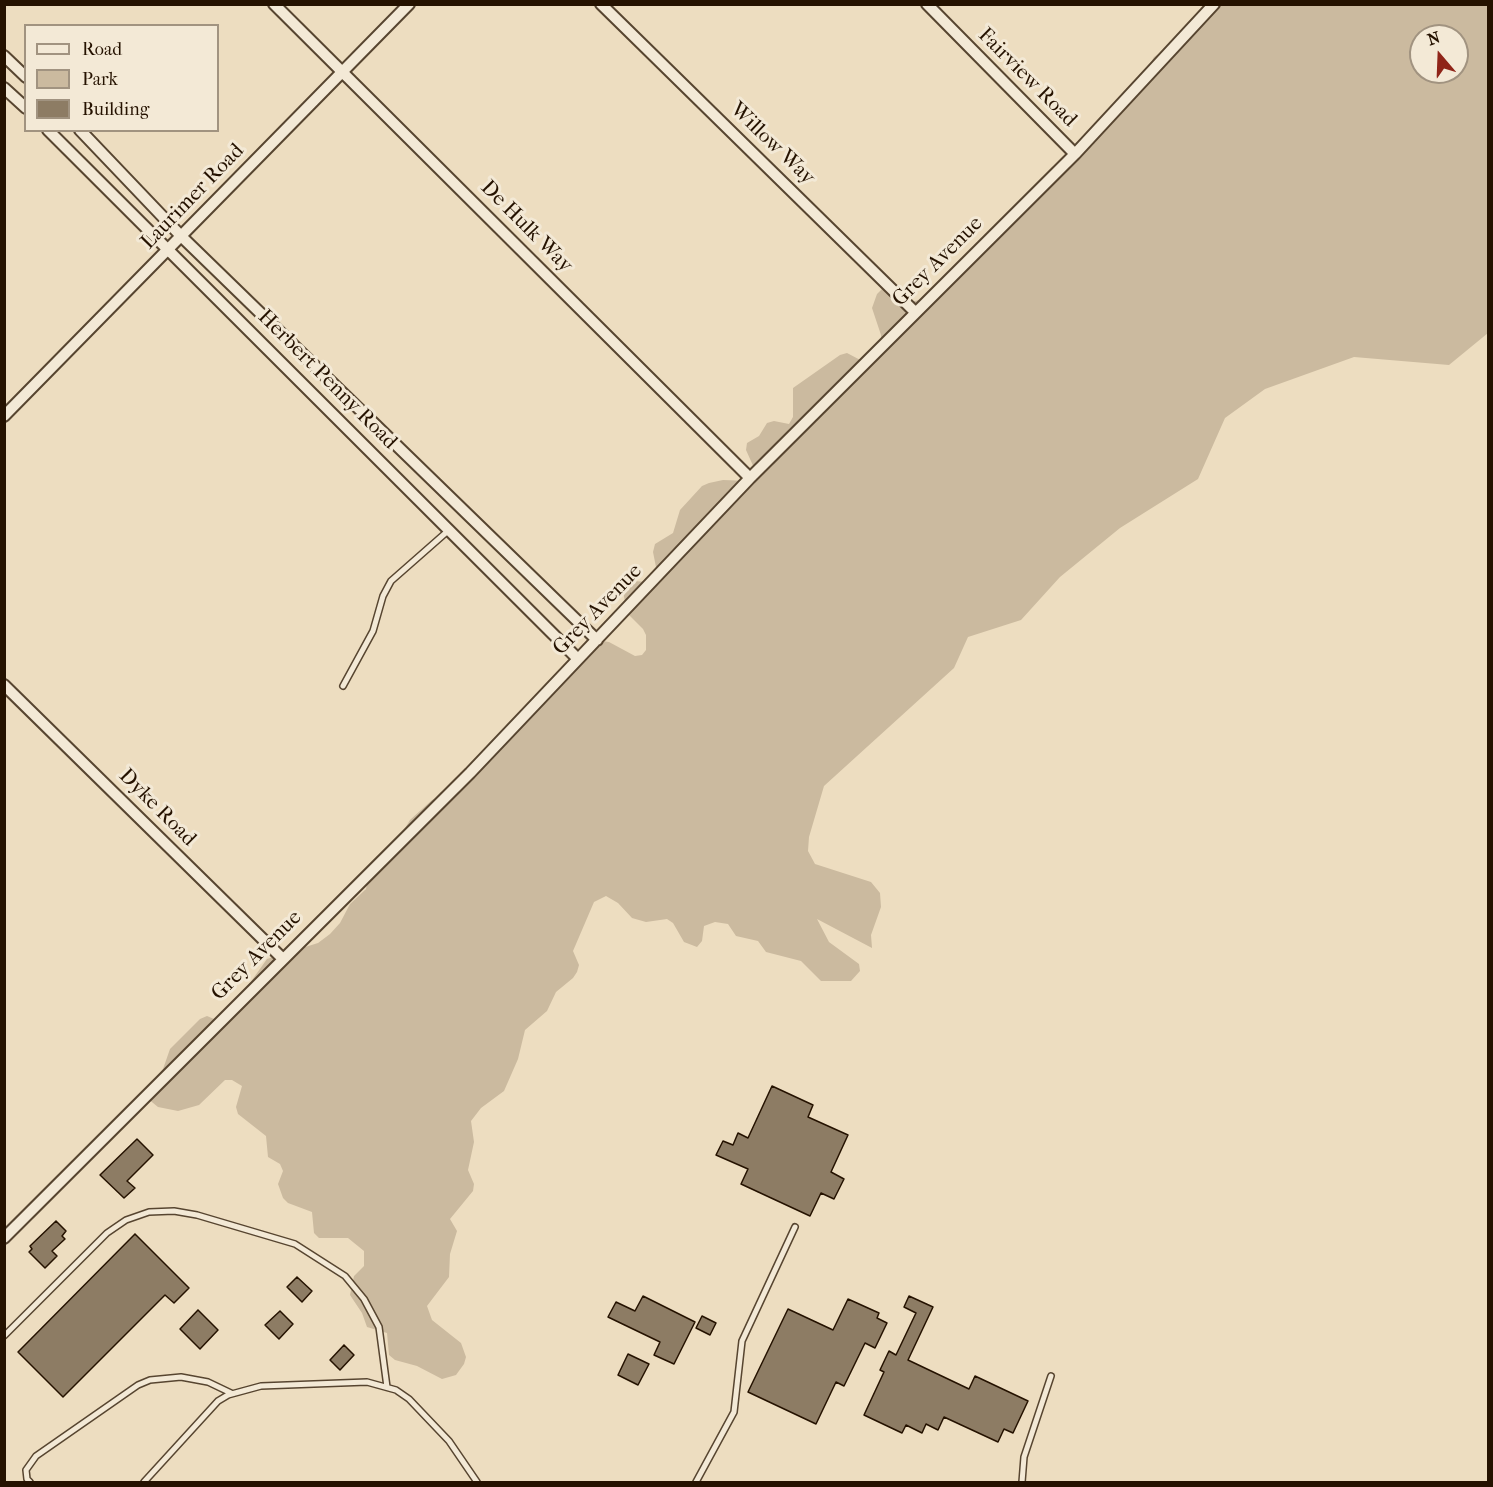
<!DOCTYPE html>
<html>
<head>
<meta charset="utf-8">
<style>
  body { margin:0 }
  #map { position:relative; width:1493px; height:1487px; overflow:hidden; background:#edddc0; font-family:"IM FELL French Canon",serif }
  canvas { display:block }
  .frame { position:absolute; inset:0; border:6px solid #251200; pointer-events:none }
  .legend { position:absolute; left:24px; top:24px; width:195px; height:108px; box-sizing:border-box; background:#f3e9d6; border:2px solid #a19380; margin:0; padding:8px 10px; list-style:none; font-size:18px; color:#251200 }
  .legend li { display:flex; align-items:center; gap:12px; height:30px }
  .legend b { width:30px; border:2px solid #a19380 }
  .north { position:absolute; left:1409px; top:24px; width:60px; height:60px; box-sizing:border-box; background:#f3e9d6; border:2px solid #a19380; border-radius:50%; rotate:341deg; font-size:16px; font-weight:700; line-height:24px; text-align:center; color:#251200 }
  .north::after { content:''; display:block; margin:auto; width:21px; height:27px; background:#8f2418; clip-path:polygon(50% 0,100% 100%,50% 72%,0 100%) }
</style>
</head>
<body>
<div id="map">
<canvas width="1493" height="1487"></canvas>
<div class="frame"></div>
<ul class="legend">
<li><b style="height:8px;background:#f3e9d6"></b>Road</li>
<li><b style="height:16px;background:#cbba9f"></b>Park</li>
<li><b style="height:16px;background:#8d7c64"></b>Building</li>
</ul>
<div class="north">N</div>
</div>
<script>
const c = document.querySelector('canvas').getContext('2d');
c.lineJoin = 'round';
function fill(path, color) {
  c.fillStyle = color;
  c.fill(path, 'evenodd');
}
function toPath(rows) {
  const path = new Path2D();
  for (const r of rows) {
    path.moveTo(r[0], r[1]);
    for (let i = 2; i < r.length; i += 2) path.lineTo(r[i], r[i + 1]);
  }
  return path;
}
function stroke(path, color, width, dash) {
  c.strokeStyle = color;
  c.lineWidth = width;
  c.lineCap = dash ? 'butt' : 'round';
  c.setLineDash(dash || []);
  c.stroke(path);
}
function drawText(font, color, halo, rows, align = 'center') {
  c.font = font + ' "IM FELL French Canon",serif';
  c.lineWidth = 6;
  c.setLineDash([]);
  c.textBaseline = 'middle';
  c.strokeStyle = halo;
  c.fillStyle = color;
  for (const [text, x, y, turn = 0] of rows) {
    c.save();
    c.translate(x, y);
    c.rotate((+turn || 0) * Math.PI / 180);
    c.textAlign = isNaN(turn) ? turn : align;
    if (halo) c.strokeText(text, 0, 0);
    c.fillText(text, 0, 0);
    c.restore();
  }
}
fill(toPath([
  [1221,5,1488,5,1488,333,1449,365,1354,357,1265,389,1225,418,1198,479,1120,528,1060,577,1021,620,968,637,954,668,824,786,809,837,808,851,815,864,871,882,880,893,881,907,871,935,872,948,817,919,829,942,859,964,860,971,851,981,821,981,801,961,766,952,758,941,736,936,728,924,715,922,704,926,702,941,697,947,684,942,673,923,667,919,646,922,632,918,618,903,606,896,594,902,573,951,579,965,577,972,573,978,556,992,547,1011,525,1030,518,1059,504,1091,481,1108,471,1121,474,1142,468,1170,474,1184,473,1191,450,1219,457,1231,450,1254,449,1277,427,1306,432,1320,461,1343,466,1357,464,1364,456,1375,442,1379,417,1366,395,1360,389,1355,387,1333,367,1327,362,1313,350,1295,354,1276,364,1266,364,1251,348,1238,319,1238,314,1233,312,1212,288,1203,283,1198,278,1184,283,1171,280,1164,268,1157,266,1136,238,1114,236,1107,242,1086,232,1080,225,1080,199,1105,178,1111,158,1107,147,1098,144,1091,163,1069,170,1049,200,1019,207,1016,214,1019,220,1015,247,987,267,959,318,943,330,934,340,923,350,904,366,889,372,861,377,856,391,851,410,820,432,800,460,787,602,641,609,642,635,656,642,655,646,650,646,635,643,629,627,613,623,591,633,581,648,582,657,572,653,552,655,544,673,533,680,510,702,486,709,483,723,480,751,481,755,470,746,450,747,443,759,436,767,423,774,421,789,424,793,417,793,388,840,355,847,353,866,363,881,343,881,335,872,308,877,294,882,289,889,288,907,301,915,301,922,299,945,278,958,272,1147,69,1154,57,1210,17],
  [1421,36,1457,36,1457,72,1421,72]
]), '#cbba9f');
const building = toPath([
  [772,1086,813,1105,808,1117,848,1135,831,1172,844,1179,834,1199,821,1193,810,1216,741,1184,748,1169,716,1155,723,1141,733,1145,738,1133,748,1138,772,1086],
  [137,1139,153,1155,127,1181,135,1188,124,1198,100,1175,137,1139],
  [56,1221,66,1231,62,1236,65,1239,52,1251,57,1256,45,1268,29,1252,32,1249,30,1246,56,1221],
  [135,1234,189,1288,174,1303,165,1295,63,1397,18,1352,135,1234],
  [297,1277,312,1291,302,1302,287,1287,297,1277],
  [643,1296,695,1322,674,1364,654,1355,660,1342,608,1317,616,1302,635,1311,643,1296],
  [909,1296,933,1307,908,1360,969,1389,975,1376,1028,1401,1013,1433,1004,1429,998,1442,944,1417,938,1430,926,1424,922,1433,906,1425,902,1433,864,1415,884,1372,880,1370,889,1351,896,1355,916,1313,904,1307,909,1296],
  [848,1299,879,1313,877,1318,887,1323,875,1348,865,1343,844,1386,836,1382,816,1424,748,1392,788,1309,833,1330,848,1299],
  [198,1310,218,1330,200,1349,180,1329,198,1310],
  [280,1311,293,1324,279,1339,265,1325,280,1311],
  [702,1316,716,1323,710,1335,696,1328,702,1316],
  [344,1345,354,1355,340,1370,330,1360,344,1345],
  [628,1354,649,1364,638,1385,618,1375,628,1354]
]);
fill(building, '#8d7c64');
stroke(building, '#251200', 1.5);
const lane = toPath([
  [343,686,373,631,383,596,391,581,449,530],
  [4,1336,107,1233,126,1220,149,1212,174,1211,197,1215,295,1244,345,1276,364,1299,379,1327,387,1387],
  [30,1482,27,1479,26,1470,36,1456,138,1385,150,1380,181,1377,208,1382,231,1393],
  [144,1482,218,1401,228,1395,261,1386,367,1382,396,1390,409,1399,449,1441,477,1482],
  [696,1482,734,1412,742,1341,795,1227],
  [1022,1482,1024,1457,1051,1376]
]);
const street = toPath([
  [274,4,750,478],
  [601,4,915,312],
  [927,4,1075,154],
  [4,56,26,77],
  [4,88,26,108],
  [48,130,578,659],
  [80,130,182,237,597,640],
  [4,416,409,4],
  [4,685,282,958],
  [4,1238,470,773,750,478,1075,154,1214,4]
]);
stroke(lane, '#574530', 8);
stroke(street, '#574530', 14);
stroke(lane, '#f3e9d6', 5);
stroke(street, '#f3e9d6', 10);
drawText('21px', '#251200', '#f3e9d6', [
  ["Fairview Road",1027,78,45],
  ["Willow Way",772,144,44],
  ["Laurimer Road",193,197,-46],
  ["De Hulk Way",526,227,45],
  ["Grey Avenue",938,262,-45],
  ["Herbert Penny Road",327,380,45],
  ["Grey Avenue",598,610,-46],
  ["Dyke Road",157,808,45],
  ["Grey Avenue",257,956,-45]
]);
</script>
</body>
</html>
